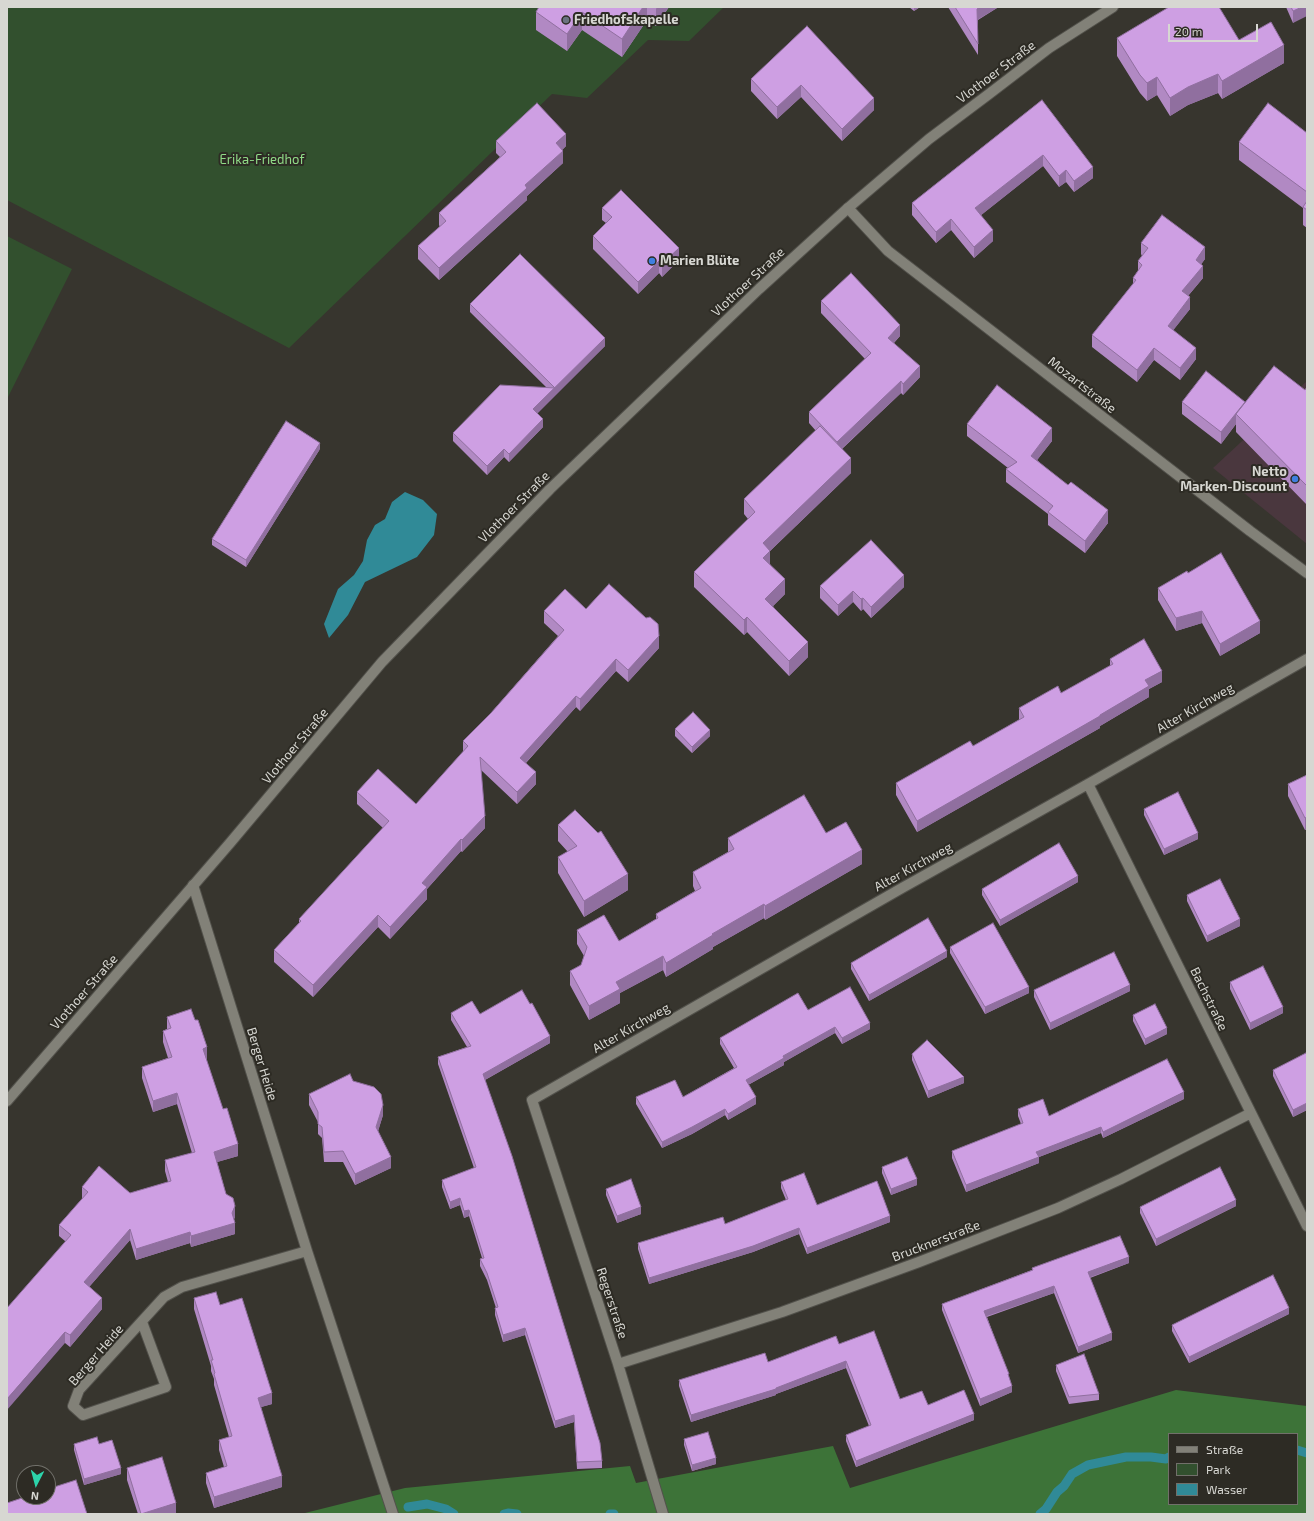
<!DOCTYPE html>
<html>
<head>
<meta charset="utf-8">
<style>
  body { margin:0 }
  #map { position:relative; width:1314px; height:1521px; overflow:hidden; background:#37352e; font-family:"Exo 2",sans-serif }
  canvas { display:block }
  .frame { position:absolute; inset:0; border:8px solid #d7d7d2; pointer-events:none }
  .legend { position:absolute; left:1168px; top:1433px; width:130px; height:72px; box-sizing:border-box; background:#2d2b24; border:1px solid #71706a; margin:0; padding:5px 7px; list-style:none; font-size:12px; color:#d7d7d2 }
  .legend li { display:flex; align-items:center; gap:8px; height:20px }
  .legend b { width:20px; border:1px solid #71706a }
  .north { position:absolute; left:16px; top:1465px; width:40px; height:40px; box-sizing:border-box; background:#2d2b24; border:1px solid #71706a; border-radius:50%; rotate:186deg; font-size:11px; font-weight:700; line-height:16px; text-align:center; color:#d7d7d2 }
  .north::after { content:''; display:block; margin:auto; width:14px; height:18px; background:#2dd4ab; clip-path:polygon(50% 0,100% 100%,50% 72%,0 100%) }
  .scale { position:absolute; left:1168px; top:24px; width:90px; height:18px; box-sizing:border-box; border:2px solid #d7d7d2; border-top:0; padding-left:5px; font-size:12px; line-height:14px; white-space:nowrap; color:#d7d7d2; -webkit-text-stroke:3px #2d2b24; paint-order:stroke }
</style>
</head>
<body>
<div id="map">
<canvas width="1314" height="1521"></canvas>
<div class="frame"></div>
<ul class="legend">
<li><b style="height:5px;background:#828178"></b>Straße</li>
<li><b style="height:11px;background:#32502e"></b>Park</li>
<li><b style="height:11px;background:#308a97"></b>Wasser</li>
</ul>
<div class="north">N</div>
<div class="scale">20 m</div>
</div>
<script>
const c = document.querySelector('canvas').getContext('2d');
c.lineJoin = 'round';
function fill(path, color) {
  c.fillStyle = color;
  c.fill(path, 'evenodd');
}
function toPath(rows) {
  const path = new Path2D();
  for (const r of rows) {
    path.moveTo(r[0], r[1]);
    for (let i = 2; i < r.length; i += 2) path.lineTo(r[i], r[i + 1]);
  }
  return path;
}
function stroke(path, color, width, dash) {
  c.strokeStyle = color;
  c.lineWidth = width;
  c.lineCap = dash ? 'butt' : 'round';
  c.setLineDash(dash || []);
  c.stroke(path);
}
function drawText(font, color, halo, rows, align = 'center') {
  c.font = font + ' "Exo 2",sans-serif';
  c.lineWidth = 4;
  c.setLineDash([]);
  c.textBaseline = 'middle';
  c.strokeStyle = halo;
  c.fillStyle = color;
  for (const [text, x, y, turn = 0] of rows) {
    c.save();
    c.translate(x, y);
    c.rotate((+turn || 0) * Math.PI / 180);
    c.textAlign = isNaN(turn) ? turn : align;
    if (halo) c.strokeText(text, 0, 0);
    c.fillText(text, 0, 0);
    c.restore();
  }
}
fill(toPath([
  [1307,381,1307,544,1213,468]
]), '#4a373e');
fill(toPath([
  [7,7,724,7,689,41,648,40,587,98,552,94,289,348,7,200],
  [7,236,72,269,7,399]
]), '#32502e');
fill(toPath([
  [1176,1390,1307,1406,1307,1514,301,1514,405,1488,630,1466,636,1483,833,1446,850,1488],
  [1169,1434,1297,1434,1297,1504,1169,1504]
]), '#3d7338');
fill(toPath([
  [405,492,423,500,437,514,434,535,417,557,365,582,348,615,329,638,324,624,338,589,354,575,363,561,367,540,375,525,385,519,392,502]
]), '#308a97');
stroke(toPath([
  [1297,1450,1307,1453],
  [408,1507,427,1504,446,1509,454,1514],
  [504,1514,508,1513,517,1514],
  [610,1514,614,1514],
  [1040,1514,1046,1509,1057,1492,1064,1486,1072,1474,1088,1465,1126,1457,1151,1457,1166,1459,1169,1457]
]), '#308a97', 9);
const street = toPath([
  [848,208,888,251,1250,531,1307,573],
  [1088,784,1307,1226],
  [193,885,307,1251,393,1514],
  [142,1322,166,1387,83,1415,73,1406,79,1390,164,1297,182,1287,307,1251],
  [618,1364,782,1312,919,1262,1058,1208,1121,1179,1251,1113],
  [663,1514,618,1364,532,1100,902,888,1088,784,1307,659]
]);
const secondary = toPath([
  [7,1101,230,843,382,662,550,489,759,289,848,208,929,139,989,94,1049,48,1113,7]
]);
stroke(street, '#52514b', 12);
stroke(secondary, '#52514b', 12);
stroke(street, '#828178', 10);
stroke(secondary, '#828178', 10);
fill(toPath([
  [539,7,669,7,656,26,647,20,622,57,582,30,567,51,536,30,536,12],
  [909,7,920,7,914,11],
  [948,7,997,7,997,8,978,20,978,55],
  [1286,7,1307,7,1293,23],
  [807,26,874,110,842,141,801,97,777,119,751,91,751,79],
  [1117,38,1239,40,1284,63,1222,99,1218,93,1188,105,1170,116,1157,95,1147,101,1140,93,1117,56],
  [1042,100,1093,178,1074,192,1066,182,1059,187,1043,166,981,215,993,241,974,258,951,230,936,243,912,215,912,203],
  [1307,133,1307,228,1303,225,1303,208,1239,160,1239,142],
  [496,141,566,146,562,150,563,163,527,196,527,200,439,280,418,259,418,246,440,227,439,225,439,213,500,157,496,153],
  [602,208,679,260,662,277,659,273,638,294,593,249,593,236,606,223,602,220],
  [1141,243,1205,259,1201,264,1203,278,1188,296,1190,309,1173,330,1196,359,1180,380,1154,360,1137,382,1092,347,1092,335,1133,284,1133,278,1138,271,1138,261,1142,256,1141,254],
  [821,301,900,336,894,343,920,377,903,395,901,393,842,449,851,473,770,551,770,564,785,594,773,606,808,657,789,676,747,632,744,635,694,587,694,572,748,519,744,514,744,499,816,431,809,423,809,412,865,359,821,313],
  [470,304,605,346,537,413,543,427,509,462,504,457,487,475,453,441,453,433,546,387,470,312],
  [1307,387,1307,505,1236,432,1236,424,1221,444,1182,414,1182,402,1245,403,1305,390],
  [967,424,1052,441,1037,460,1108,523,1085,553,1048,525,1048,514,1006,482,1006,469,1008,468,967,436],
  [320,449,246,567,212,545,212,539],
  [1188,573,1260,633,1220,656,1202,623,1176,631,1158,600,1158,588],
  [820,586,904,587,871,618,863,609,861,611,853,602,838,616,820,598],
  [586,609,659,648,628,682,616,671,580,711,576,707,526,763,536,784,517,804,481,770,485,828,462,852,461,851,427,889,427,899,390,939,378,927,313,997,274,962,274,950,299,923,299,919,383,828,357,804,357,792,416,804,463,752,463,741,491,713,558,636,544,623,544,611],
  [1110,659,1162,682,1149,689,1149,697,1100,726,1100,728,917,832,896,795,896,783,973,746,1019,720,1019,708,1061,693,1110,666],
  [675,729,710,736,692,753,675,736],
  [1307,775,1307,829,1305,830,1288,796,1288,784],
  [1144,809,1198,839,1164,855,1144,815],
  [558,825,628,890,584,917,558,873,558,857,568,852,558,841],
  [826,833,862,864,765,920,764,918,713,947,713,949,666,977,663,970,620,993,620,1003,589,1020,570,985,570,971,581,965,584,956,577,944,577,930,619,941,656,919,656,914,695,891,693,886,693,872,728,852,728,838],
  [1078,882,1000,926,982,895,982,889],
  [1187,895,1240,926,1207,942,1187,901],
  [950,947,1029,993,985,1014,950,953],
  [947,957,869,1001,851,969,851,963],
  [1230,982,1283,1013,1250,1030,1230,989],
  [1034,990,1130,991,1050,1030,1034,997],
  [808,1010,870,1029,842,1044,835,1033,784,1062,784,1065,748,1085,756,1104,728,1120,725,1115,692,1134,662,1148,636,1104,636,1097,683,1097,734,1068,720,1044,720,1038],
  [451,1013,480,1014,550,1043,485,1080,602,1461,602,1468,577,1469,574,1422,555,1428,525,1335,503,1342,495,1315,495,1308,496,1308,487,1280,480,1266,480,1259,482,1258,469,1216,464,1218,460,1205,450,1209,442,1187,442,1180,474,1168,438,1064,438,1057,467,1047,451,1020],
  [1133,1015,1167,1034,1145,1045,1133,1021],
  [167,1017,207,1059,206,1059,238,1156,217,1162,226,1194,235,1217,234,1219,235,1234,191,1247,190,1243,136,1260,130,1240,89,1287,102,1309,70,1347,65,1343,65,1241,59,1236,59,1225,82,1199,82,1187,130,1193,168,1182,165,1171,165,1160,192,1153,177,1104,153,1112,142,1078,142,1067,168,1058,163,1042,163,1031,167,1029],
  [912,1054,964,1083,928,1098,912,1060],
  [1307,1056,1307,1110,1293,1117,1273,1076,1273,1070],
  [353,1081,383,1115,378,1131,391,1168,355,1185,343,1162,324,1162,322,1138,318,1134,318,1122,309,1105,309,1094],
  [1184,1099,1103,1138,1101,1133,1039,1157,1039,1163,966,1192,952,1158,952,1151,1021,1124,1018,1116,1018,1109,1049,1116],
  [882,1167,917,1185,891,1195,882,1173],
  [781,1182,817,1205,890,1222,807,1254,799,1234,753,1252,649,1284,638,1249,638,1243,725,1224,786,1200,781,1188],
  [606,1189,641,1214,617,1223,606,1195],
  [1236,1206,1156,1246,1140,1213,1140,1207],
  [1129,1263,1090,1278,1112,1340,1078,1353,1054,1293,987,1317,1009,1378,1012,1392,980,1406,942,1310,942,1304,1032,1270,1032,1268],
  [194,1298,220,1305,272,1404,261,1407,282,1487,214,1508,206,1483,206,1473,224,1467,219,1450,219,1440,229,1437,214,1385,214,1379,211,1371,211,1366,194,1309],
  [1289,1314,1189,1363,1172,1331,1172,1325],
  [839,1344,900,1399,928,1405,974,1420,856,1467,846,1441,846,1435,869,1426,846,1368,776,1394,776,1395,691,1422,679,1386,679,1380,768,1362],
  [1056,1365,1099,1394,1099,1400,1069,1404,1056,1371],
  [684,1439,716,1464,692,1471,684,1445],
  [74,1444,99,1444,121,1474,84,1485,74,1450],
  [127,1468,176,1514,138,1514,127,1480]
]), '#b189c3');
fill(toPath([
  [643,7,647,7,647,20,622,57,622,39],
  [657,7,669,7,656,26,656,9],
  [914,7,920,7,914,11],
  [980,7,997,7,997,8,977,20,977,9],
  [1302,7,1307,7,1307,16,1293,23,1293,11],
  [582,12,582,30,567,51,567,34],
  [1284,45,1284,63,1222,99,1222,81],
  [1218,74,1218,93,1188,105,1170,116,1170,98,1188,87],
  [1157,77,1157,95,1147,101,1147,83],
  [801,85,801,97,777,119,777,107],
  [874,98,874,110,842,141,842,129],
  [566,134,566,146,556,156,556,143],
  [563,151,563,163,527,196,527,200,439,280,439,268,525,185],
  [1043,155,1043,166,975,220,975,208],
  [1093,167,1093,178,1074,192,1074,181],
  [1066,170,1066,182,1059,187,1059,176],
  [951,219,951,230,936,243,936,232],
  [993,230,993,241,974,258,974,247],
  [1205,247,1205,259,1196,272,1196,260],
  [679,248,679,260,662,277,662,264],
  [659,261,659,273,638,294,638,282],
  [1203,266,1203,278,1182,303,1182,291],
  [1190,297,1190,309,1168,337,1168,326],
  [900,325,900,336,888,349,888,338],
  [605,338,605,346,533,418,533,409],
  [1154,348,1154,360,1137,382,1137,370],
  [1196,348,1196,359,1180,380,1180,368],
  [920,366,920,377,903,395,903,384],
  [901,381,901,393,837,453,837,442],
  [1245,402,1245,414,1236,414,1236,424,1221,444,1221,432],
  [543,419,543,427,509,462,509,454],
  [1052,428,1052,441,1031,468,1031,456],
  [320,443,320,449,246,567,246,560],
  [504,449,504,457,487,475,487,466],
  [851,458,851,473,770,551,770,566,763,573,763,543],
  [1108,510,1108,523,1085,553,1085,541],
  [904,575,904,587,871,618,871,607],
  [785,579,785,594,765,614,765,599],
  [853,591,853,602,838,616,838,605],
  [863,598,863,609,861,611,861,599],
  [1202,611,1202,623,1176,631,1176,618],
  [747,617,747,632,744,635,744,620],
  [1260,621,1260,633,1220,656,1220,644],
  [659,636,659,648,628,682,628,670],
  [808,642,808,657,789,676,789,661],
  [616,659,616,671,580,711,580,699],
  [1162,671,1162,682,1149,689,1149,697,1100,726,1100,728,917,832,917,821,1100,715,1145,680],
  [576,696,576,707,520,769,520,758],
  [710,730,710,736,692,753,692,747],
  [536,772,536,784,517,804,517,792],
  [485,816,485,828,462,852,462,840],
  [1307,817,1307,829,1305,830,1305,818],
  [1198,833,1198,839,1164,855,1164,849],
  [461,839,461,851,427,889,427,899,390,939,390,927,422,883],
  [862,850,862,864,765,920,765,906],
  [628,874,628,890,584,917,584,901],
  [1078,876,1078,882,1000,926,1000,920],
  [764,904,764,918,713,947,713,949,666,977,666,963,712,934],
  [378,915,378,927,313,997,313,985],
  [1240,919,1240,926,1207,942,1207,936],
  [947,951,947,957,869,1001,869,995],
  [663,956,663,970,620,993,620,1003,589,1020,589,1006,616,982],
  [1130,985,1130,991,1050,1030,1050,1023],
  [1029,987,1029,993,985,1014,985,1007],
  [1283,1007,1283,1013,1250,1030,1250,1023],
  [870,1023,870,1029,842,1044,842,1038],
  [835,1027,835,1033,784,1062,784,1065,746,1086,746,1080,783,1056],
  [1167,1028,1167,1034,1145,1045,1145,1039],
  [550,1036,550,1043,483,1081,483,1074],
  [207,1047,207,1059,203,1060,203,1049],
  [964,1077,964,1083,928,1098,928,1091],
  [1184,1092,1184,1099,1103,1138,1103,1132],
  [177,1093,177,1104,153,1112,153,1101],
  [756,1097,756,1104,728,1120,728,1114],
  [1307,1103,1307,1110,1293,1117,1293,1110],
  [383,1105,383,1115,376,1138,376,1127],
  [725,1109,725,1115,692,1134,662,1148,662,1142],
  [1101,1127,1101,1133,1039,1157,1039,1163,966,1192,966,1185,1036,1152],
  [238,1144,238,1156,214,1163,214,1152],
  [391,1157,391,1168,355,1185,355,1174],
  [917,1179,917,1185,891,1195,891,1189],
  [460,1198,460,1205,450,1209,450,1202],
  [1236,1200,1236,1206,1156,1246,1156,1239],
  [235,1206,235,1217,232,1224,232,1213],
  [641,1207,641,1214,617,1223,617,1216],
  [469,1210,469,1216,464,1218,464,1211],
  [890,1216,890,1222,807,1254,807,1248],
  [235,1223,235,1234,191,1247,191,1236],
  [799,1228,799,1234,753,1252,649,1284,649,1278],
  [130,1229,130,1240,84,1293,84,1282],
  [190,1232,190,1243,136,1260,136,1249],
  [1129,1257,1129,1263,1088,1278,1088,1272],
  [1054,1286,1054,1293,984,1317,984,1311],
  [102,1298,102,1309,70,1347,70,1335],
  [1289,1308,1289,1314,1189,1363,1189,1357],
  [525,1328,525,1335,503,1342,503,1335],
  [65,1332,65,1343,7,1410,7,1399],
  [1112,1333,1112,1340,1078,1353,1078,1347],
  [846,1361,846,1368,776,1394,776,1395,691,1422,691,1415,776,1388],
  [1012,1386,1012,1392,980,1406,980,1399],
  [272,1393,272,1404,258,1408,258,1398],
  [974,1414,974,1420,856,1467,856,1461],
  [574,1415,574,1422,555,1428,555,1421],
  [716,1458,716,1464,692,1471,692,1465],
  [121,1468,121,1474,84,1485,84,1479],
  [282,1476,282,1487,214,1508,214,1497],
  [176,1503,176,1514,141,1514]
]), '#906f9f');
const building = toPath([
  [539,7,643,7,622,39,582,12,567,34,536,12,539,7],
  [955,7,980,7,977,9,978,44,955,7],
  [1169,7,1219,7,1239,40,1271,22,1284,45,1222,81,1218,74,1188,87,1170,98,1157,77,1147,83,1140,75,1117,38,1169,7],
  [1291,7,1302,7,1293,11,1291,7],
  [807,26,874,98,842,129,801,85,777,107,751,79,807,26],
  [1042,100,1093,167,1074,181,1066,170,1059,176,1043,155,975,208,993,230,974,247,951,219,936,232,912,203,1042,100],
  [537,103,566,134,556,143,563,151,525,185,527,188,439,268,418,246,446,221,439,213,506,152,496,141,537,103],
  [1268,103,1307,133,1307,192,1239,142,1268,103],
  [621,190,679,248,662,264,659,261,638,282,593,236,612,217,602,208,621,190],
  [1307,201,1307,210,1303,207,1307,201],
  [1162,215,1205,247,1196,260,1203,266,1182,291,1190,297,1168,326,1196,348,1180,368,1154,348,1137,370,1092,335,1136,280,1133,278,1142,265,1138,261,1148,248,1141,243,1162,215],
  [520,254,605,338,533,409,543,419,509,454,504,449,487,466,453,433,500,385,555,388,470,304,520,254],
  [851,273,900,325,888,338,920,366,903,384,901,381,837,442,809,412,871,353,821,301,851,273],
  [1274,366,1305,390,1307,387,1307,486,1236,414,1274,366],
  [1206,371,1245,402,1221,432,1182,402,1206,371],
  [997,385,1052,428,1031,456,1068,485,1071,482,1108,510,1085,541,1048,512,1053,506,1006,469,1017,462,967,424,997,385],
  [286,421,320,443,246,560,212,539,286,421],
  [820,426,851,458,763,543,770,551,763,558,785,579,765,599,808,642,789,661,747,617,744,620,694,572,755,512,744,499,820,426],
  [871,540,904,575,871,607,863,598,861,599,853,591,838,605,820,586,871,540],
  [1221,553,1260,621,1220,644,1202,611,1176,618,1158,588,1187,571,1188,573,1221,553],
  [609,584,646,618,650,617,658,624,659,636,628,670,616,659,580,699,576,696,520,758,536,772,517,792,480,757,485,816,462,840,461,839,422,883,427,887,390,927,378,915,313,985,274,950,301,921,299,919,389,821,357,792,378,769,416,804,468,746,463,741,491,713,564,630,544,611,565,589,586,609,609,584],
  [1144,639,1162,671,1145,680,1149,686,1100,715,1100,716,917,821,896,783,970,741,973,746,1024,717,1019,708,1058,686,1061,693,1113,664,1110,659,1144,639],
  [693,712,710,730,692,747,675,729,693,712],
  [1307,775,1307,817,1305,818,1288,784,1307,775],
  [1178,792,1198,833,1164,849,1144,809,1178,792],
  [804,795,826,833,846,822,862,850,765,906,764,904,712,934,713,935,666,963,663,956,616,982,620,989,589,1006,570,971,581,965,587,947,577,930,604,915,619,941,658,918,656,914,701,888,693,872,734,849,728,838,804,795],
  [575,810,598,833,601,831,628,874,584,901,558,857,577,846,558,825,575,810],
  [1059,843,1078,876,1000,920,982,889,1059,843],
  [1220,879,1240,919,1207,936,1187,895,1220,879],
  [928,918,947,951,869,995,851,963,928,918],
  [993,923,1029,987,985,1007,950,947,993,923],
  [1114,952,1130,985,1050,1023,1034,990,1114,952],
  [1263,966,1283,1007,1250,1023,1230,982,1263,966],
  [850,987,870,1023,842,1038,835,1027,783,1056,784,1058,746,1080,756,1097,728,1114,725,1109,692,1127,662,1142,636,1097,675,1080,683,1097,737,1067,720,1038,798,993,808,1010,850,987],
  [522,990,530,1004,532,1003,550,1036,483,1074,512,1156,600,1443,602,1461,577,1462,574,1415,555,1421,525,1328,503,1335,495,1308,498,1307,487,1273,480,1259,484,1258,469,1210,464,1211,460,1198,450,1202,442,1180,476,1167,438,1057,471,1046,451,1013,472,1001,480,1014,522,990],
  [1155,1004,1167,1028,1145,1039,1133,1015,1155,1004],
  [191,1009,195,1020,198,1020,207,1047,203,1049,223,1109,227,1108,238,1144,214,1152,226,1194,233,1198,235,1206,232,1213,235,1223,191,1236,190,1232,136,1249,130,1229,84,1282,102,1298,70,1335,65,1332,7,1399,7,1308,71,1235,59,1225,88,1192,82,1187,99,1166,130,1193,171,1181,165,1160,195,1152,177,1093,153,1101,142,1067,172,1057,163,1031,171,1028,167,1017,191,1009],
  [927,1040,964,1077,928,1091,912,1054,927,1040],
  [1306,1053,1307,1056,1307,1103,1293,1110,1273,1070,1306,1053],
  [1167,1059,1184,1092,1103,1132,1101,1127,1036,1152,1039,1157,966,1185,952,1151,1023,1123,1018,1109,1043,1099,1049,1116,1167,1059],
  [350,1074,353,1081,374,1087,381,1094,383,1105,376,1127,391,1157,355,1174,343,1151,324,1152,322,1127,318,1124,318,1112,309,1094,350,1074],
  [907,1157,917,1179,891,1189,882,1167,907,1157],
  [1220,1167,1236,1200,1156,1239,1140,1207,1220,1167],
  [804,1173,817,1205,877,1181,890,1216,807,1248,799,1228,753,1246,649,1278,638,1243,723,1217,725,1224,788,1199,781,1182,804,1173],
  [631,1179,641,1207,617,1216,606,1189,631,1179],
  [1120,1236,1129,1257,1088,1272,1112,1333,1078,1347,1054,1286,984,1311,1009,1374,1008,1374,1012,1386,980,1399,942,1304,1033,1270,1032,1268,1120,1236],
  [1273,1275,1289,1308,1189,1357,1172,1325,1273,1275],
  [216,1292,220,1305,242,1298,272,1393,258,1398,282,1476,214,1497,206,1473,227,1466,219,1440,232,1436,214,1374,215,1373,211,1360,213,1360,194,1298,216,1292],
  [874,1331,900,1399,922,1391,928,1405,964,1390,974,1414,856,1461,846,1435,871,1425,846,1361,776,1388,776,1389,691,1415,679,1380,765,1353,768,1362,836,1336,839,1344,874,1331],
  [1084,1354,1099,1394,1069,1397,1056,1365,1084,1354],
  [708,1432,716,1458,692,1465,684,1439,708,1432],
  [97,1437,99,1444,112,1440,121,1468,84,1479,74,1444,97,1437],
  [162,1457,176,1503,141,1514,127,1468,162,1457],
  [76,1480,87,1514,7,1514,7,1503,25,1497,48,1497,48,1489,76,1480]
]);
fill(building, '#ce9fe3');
stroke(building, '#906f9f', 1);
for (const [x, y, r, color] of [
  [566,20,4,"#6b7280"],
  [652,261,4,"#3f7fe0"],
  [1295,479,4,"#3f7fe0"]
]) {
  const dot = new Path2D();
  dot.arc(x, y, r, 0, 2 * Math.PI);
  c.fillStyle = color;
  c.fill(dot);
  stroke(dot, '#2d2b24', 1.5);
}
drawText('bold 13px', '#d7d7d2', '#2d2b24', [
  ["Friedhofskapelle",574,20],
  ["Marien Blüte",660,261],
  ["Netto",1287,472,"right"],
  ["Marken-Discount",1287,487,"right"]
], 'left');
drawText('13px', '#d7d7d2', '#2d2b24', [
  ["Vlothoer Straße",996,72,-37],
  ["Vlothoer Straße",748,282,-43],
  ["Mozartstraße",1082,385,38],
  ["Vlothoer Straße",514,507,-45],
  ["Alter Kirchweg",1195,708,-30],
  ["Vlothoer Straße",295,746,-50],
  ["Alter Kirchweg",913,867,-29],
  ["Vlothoer Straße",84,992,-49],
  ["Bachstraße",1209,999,64],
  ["Alter Kirchweg",631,1028,-30],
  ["Berger Heide",262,1064,73],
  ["Brucknerstraße",936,1241,-21],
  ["Regerstraße",612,1303,72],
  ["Berger Heide",96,1355,-49]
]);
drawText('13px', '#90db87', '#2d2b24', [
  ["Erika-Friedhof",262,160]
]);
</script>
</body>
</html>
